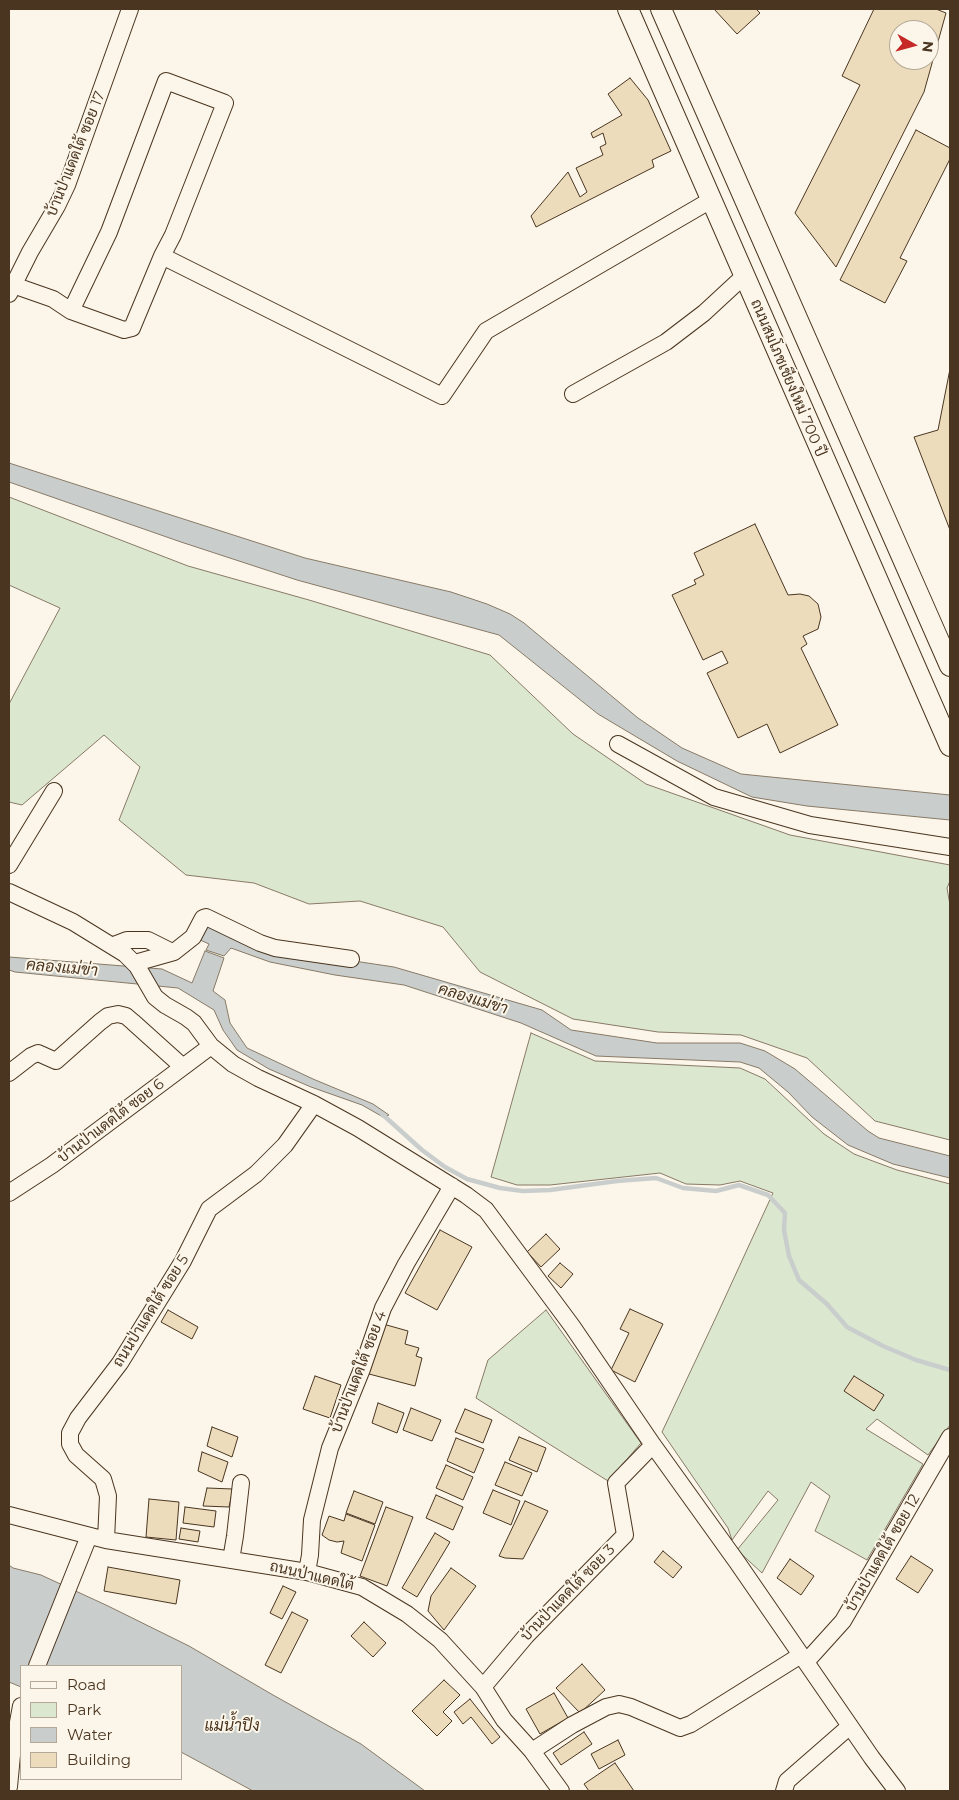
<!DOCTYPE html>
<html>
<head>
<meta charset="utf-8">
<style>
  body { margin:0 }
  #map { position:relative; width:959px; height:1800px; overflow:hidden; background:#fbf6e9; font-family:Montserrat,sans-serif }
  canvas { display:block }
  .frame { position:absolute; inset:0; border:10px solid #4a3520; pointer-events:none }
  .legend { position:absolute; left:20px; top:1665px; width:162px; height:115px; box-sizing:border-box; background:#fbf6e9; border:1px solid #b4a999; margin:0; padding:6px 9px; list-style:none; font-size:15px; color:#4a3520 }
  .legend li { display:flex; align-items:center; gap:10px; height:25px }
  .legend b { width:25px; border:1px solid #b4a999 }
  .north { position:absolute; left:889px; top:20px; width:50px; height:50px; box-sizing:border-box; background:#fbf6e9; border:1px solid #b4a999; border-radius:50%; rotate:97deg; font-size:14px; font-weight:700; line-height:20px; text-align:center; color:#4a3520 }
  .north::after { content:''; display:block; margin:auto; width:18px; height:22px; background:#c62828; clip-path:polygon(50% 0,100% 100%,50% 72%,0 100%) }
</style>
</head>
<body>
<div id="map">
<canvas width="959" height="1800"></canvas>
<div class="frame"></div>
<ul class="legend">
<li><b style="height:6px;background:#fbf6e9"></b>Road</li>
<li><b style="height:14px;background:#dce7d0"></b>Park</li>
<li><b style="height:14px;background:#c9cecd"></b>Water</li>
<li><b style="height:14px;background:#ecdcbc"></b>Building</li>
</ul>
<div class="north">N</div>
</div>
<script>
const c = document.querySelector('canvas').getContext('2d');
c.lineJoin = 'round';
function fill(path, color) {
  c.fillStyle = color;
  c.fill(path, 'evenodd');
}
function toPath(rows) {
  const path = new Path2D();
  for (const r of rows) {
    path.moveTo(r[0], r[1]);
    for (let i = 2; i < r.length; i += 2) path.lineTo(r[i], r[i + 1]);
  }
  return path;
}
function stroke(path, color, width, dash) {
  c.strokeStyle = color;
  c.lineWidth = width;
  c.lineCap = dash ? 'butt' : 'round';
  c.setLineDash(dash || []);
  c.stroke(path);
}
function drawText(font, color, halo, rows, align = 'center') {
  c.font = font + ' Montserrat,Sarabun,sans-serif';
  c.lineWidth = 4;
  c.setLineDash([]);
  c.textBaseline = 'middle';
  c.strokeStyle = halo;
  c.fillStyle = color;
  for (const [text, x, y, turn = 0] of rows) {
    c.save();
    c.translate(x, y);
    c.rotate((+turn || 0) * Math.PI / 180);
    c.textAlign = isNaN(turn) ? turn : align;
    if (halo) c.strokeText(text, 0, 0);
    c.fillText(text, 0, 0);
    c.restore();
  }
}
const green = toPath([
  [9,497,188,566,309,600,490,655,573,734,646,784,790,835,950,865,950,881,947,888,950,905,950,1140,875,1121,807,1058,741,1035,658,1032,573,1019,480,972,443,927,360,901,309,904,254,883,186,875,119,820,140,767,104,735,22,805,9,802,9,704,60,608,9,585,9,497],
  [531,1033,595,1061,740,1068,765,1079,824,1134,854,1154,897,1170,950,1184,950,1425,928,1455,877,1419,866,1429,923,1464,867,1560,815,1531,830,1496,811,1482,762,1573,737,1550,778,1500,768,1491,732,1540,728,1528,662,1432,717,1315,773,1193,740,1181,720,1185,686,1184,660,1173,550,1185,517,1185,491,1177,531,1033],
  [546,1310,641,1443,608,1481,476,1398,488,1360,546,1310]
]);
fill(green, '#dce7d0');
stroke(green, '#887966', 1);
const water = toPath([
  [9,463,305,558,451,592,487,604,510,614,524,623,638,718,682,748,741,774,950,795,950,820,807,806,752,797,677,761,598,714,499,635,297,580,181,542,9,482,9,463],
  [210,920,314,955,394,967,542,1010,571,1030,657,1043,740,1043,765,1051,795,1069,868,1131,879,1138,950,1156,950,1178,893,1164,848,1145,812,1117,788,1092,759,1068,740,1062,596,1056,521,1023,404,985,335,975,270,962,231,948,224,956,206,950,209,944,198,939,210,920],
  [205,951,224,958,213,991,225,1000,230,1023,247,1048,313,1079,373,1104,389,1115,383,1117,362,1105,311,1087,269,1069,237,1050,223,1030,214,1010,178,988,15,972,9,970,9,957,162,969,192,983,205,951],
  [9,1565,13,1568,41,1575,108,1606,189,1646,273,1695,361,1744,425,1791,253,1791,181,1752,181,1666,21,1666,21,1687,9,1682,9,1565]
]);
fill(water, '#c9cecd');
stroke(water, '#887966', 1);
stroke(toPath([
  [382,1114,422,1150,445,1167,467,1179,500,1188,523,1191,550,1190,617,1181,656,1178,683,1188,716,1191,739,1185,768,1195,785,1213,784,1230,789,1256,799,1280,827,1304,847,1327,883,1346,916,1360,950,1370]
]), '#c9cecd', 4.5);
const building = toPath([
  [714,9,756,9,760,13,737,34,714,9],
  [874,9,936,9,946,13,924,92,836,267,795,213,860,85,842,76,874,9],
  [899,30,929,30,929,60,899,60,899,30],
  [630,78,648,100,671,151,652,160,654,167,536,227,531,216,568,172,580,197,587,192,576,168,603,155,600,147,606,144,603,133,593,138,591,133,622,115,608,94,630,78],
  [916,130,950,148,950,159,900,258,907,261,885,303,840,280,916,130],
  [950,369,950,530,914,437,938,430,950,369],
  [755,524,788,595,800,594,809,596,818,604,821,617,818,629,803,636,807,644,801,648,838,725,780,753,767,724,738,738,707,673,728,663,722,651,703,660,672,595,696,584,694,580,704,575,694,553,755,524],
  [440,1230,472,1247,437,1310,405,1293,440,1230],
  [546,1234,560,1249,541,1267,527,1252,546,1234],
  [560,1263,573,1274,561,1288,548,1276,560,1263],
  [630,1309,663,1324,635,1382,611,1370,629,1333,620,1329,630,1309],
  [168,1310,198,1327,192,1339,161,1322,168,1310],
  [383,1324,408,1331,405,1344,419,1348,416,1356,422,1358,415,1386,369,1374,383,1324],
  [315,1376,341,1385,330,1418,303,1409,315,1376],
  [854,1376,884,1395,874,1411,844,1391,854,1376],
  [378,1403,404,1413,397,1433,372,1423,378,1403],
  [411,1408,441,1420,432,1441,403,1430,411,1408],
  [465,1409,492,1420,483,1443,455,1432,465,1409],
  [212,1427,238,1437,232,1457,207,1446,212,1427],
  [519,1437,546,1448,537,1472,509,1460,519,1437],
  [456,1438,484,1449,474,1473,447,1461,456,1438],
  [202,1452,228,1462,222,1482,198,1471,202,1452],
  [505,1462,532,1473,522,1496,495,1485,505,1462],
  [446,1465,473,1477,463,1500,436,1488,446,1465],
  [207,1488,233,1489,229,1507,203,1506,207,1488],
  [493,1490,520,1501,511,1525,483,1513,493,1490],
  [354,1491,383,1502,375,1524,346,1513,354,1491],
  [436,1495,463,1507,453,1530,426,1518,436,1495],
  [149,1499,179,1502,176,1540,146,1537,149,1499],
  [525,1501,548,1511,523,1559,505,1558,499,1556,525,1501],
  [185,1507,216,1511,214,1527,183,1523,185,1507],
  [386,1507,413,1517,387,1586,360,1576,386,1507],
  [346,1514,375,1525,362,1561,341,1553,344,1541,337,1542,329,1540,322,1535,329,1516,344,1521,346,1514],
  [181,1528,200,1531,198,1542,179,1539,181,1528],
  [435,1533,450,1542,417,1597,402,1588,435,1533],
  [663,1551,682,1567,673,1578,654,1562,663,1551],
  [911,1556,933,1570,918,1593,896,1579,911,1556],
  [790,1559,814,1576,801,1595,777,1578,790,1559],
  [108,1567,180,1580,176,1604,104,1591,108,1567],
  [451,1568,476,1586,444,1630,428,1611,431,1596,451,1568],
  [283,1586,296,1592,282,1619,270,1613,283,1586],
  [292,1612,308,1620,281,1673,265,1665,292,1612],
  [364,1622,386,1643,373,1657,351,1636,364,1622],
  [582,1664,605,1690,580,1713,556,1688,582,1664],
  [444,1680,460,1695,443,1712,452,1721,437,1736,412,1711,444,1680],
  [554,1693,568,1718,540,1734,526,1709,554,1693],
  [470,1699,500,1737,492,1744,471,1717,463,1724,454,1712,470,1699],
  [584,1732,592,1744,561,1765,553,1753,584,1732],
  [618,1740,625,1755,599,1769,591,1754,618,1740],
  [615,1763,634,1791,589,1791,584,1784,615,1763]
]);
fill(building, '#ecdcbc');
stroke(building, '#4a3520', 1);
const minor = toPath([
  [162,256,442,396,486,331,711,200],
  [13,285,53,299,71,311,124,330,132,328,162,256,173,235,225,103,166,81,109,232,71,311],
  [9,294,30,252,57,206,67,185,130,9],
  [573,394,666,342,704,313,744,276],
  [618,744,714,797,810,825,950,847],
  [9,865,54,791],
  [9,892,73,922,125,954,137,966,155,997,165,1005,186,1017,194,1023,211,1046,233,1064,258,1078,314,1104,358,1128,466,1195,486,1210,572,1326,653,1445,737,1562,872,1758,897,1791],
  [114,945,127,940,148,940,172,952],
  [135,963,174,952,193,937,203,918,206,917,260,943,275,948,351,959],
  [9,1073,31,1056,38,1053,56,1061,100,1022,108,1016,118,1014,126,1016,133,1022,183,1067],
  [9,1193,52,1165,211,1046],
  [9,1515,106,1540,307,1572,362,1587,407,1614,440,1640,483,1687,504,1720,532,1751,561,1791],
  [106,1540,108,1496,103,1479,76,1455,70,1444,70,1433,78,1418,120,1363,183,1261,209,1209,256,1174,285,1145,314,1104],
  [231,1560,235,1536,241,1483],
  [307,1572,310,1555,312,1520,330,1448,362,1369,383,1308,406,1264,452,1186],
  [806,1662,843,1621,950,1437],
  [37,1666,89,1536],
  [483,1687,526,1636,625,1535,616,1483,653,1445],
  [532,1751,572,1725,606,1707,619,1704,631,1707,680,1728,691,1724,801,1655],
  [9,1787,12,1755,21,1706],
  [784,1791,787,1781,850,1726]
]);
const major = toPath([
  [628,9,950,746],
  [661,9,950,666]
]);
stroke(minor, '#4a3520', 18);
stroke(major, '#4a3520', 22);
stroke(minor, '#fbf6e9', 16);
stroke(major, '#fbf6e9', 20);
drawText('15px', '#4a3520', '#fbf6e9', [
  ["บ้านป่าแดดใต้ ซอย 17",76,154,-68],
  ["ถนนสมโภชเชียงใหม่ 700 ปี",788,378,67],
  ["บ้านป่าแดดใต้ ซอย 6",111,1121,-37],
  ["ถนนป่าแดดใต้ ซอย 5",151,1311,-58],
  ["บ้านป่าแดดใต้ ซอย 4",359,1372,-69],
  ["บ้านป่าแดดใต้ ซอย 12",883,1553,-60],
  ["ถนนป่าแดดใต้",312,1576,13],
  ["บ้านป่าแดดใต้ ซอย 3",568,1593,-46]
]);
drawText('italic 16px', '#4a3520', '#fbf6e9', [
  ["คลองแม่ข่า",62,968,5],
  ["คลองแม่ข่า",473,999,17],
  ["แม่น้ำปิง",232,1726]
]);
</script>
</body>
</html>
